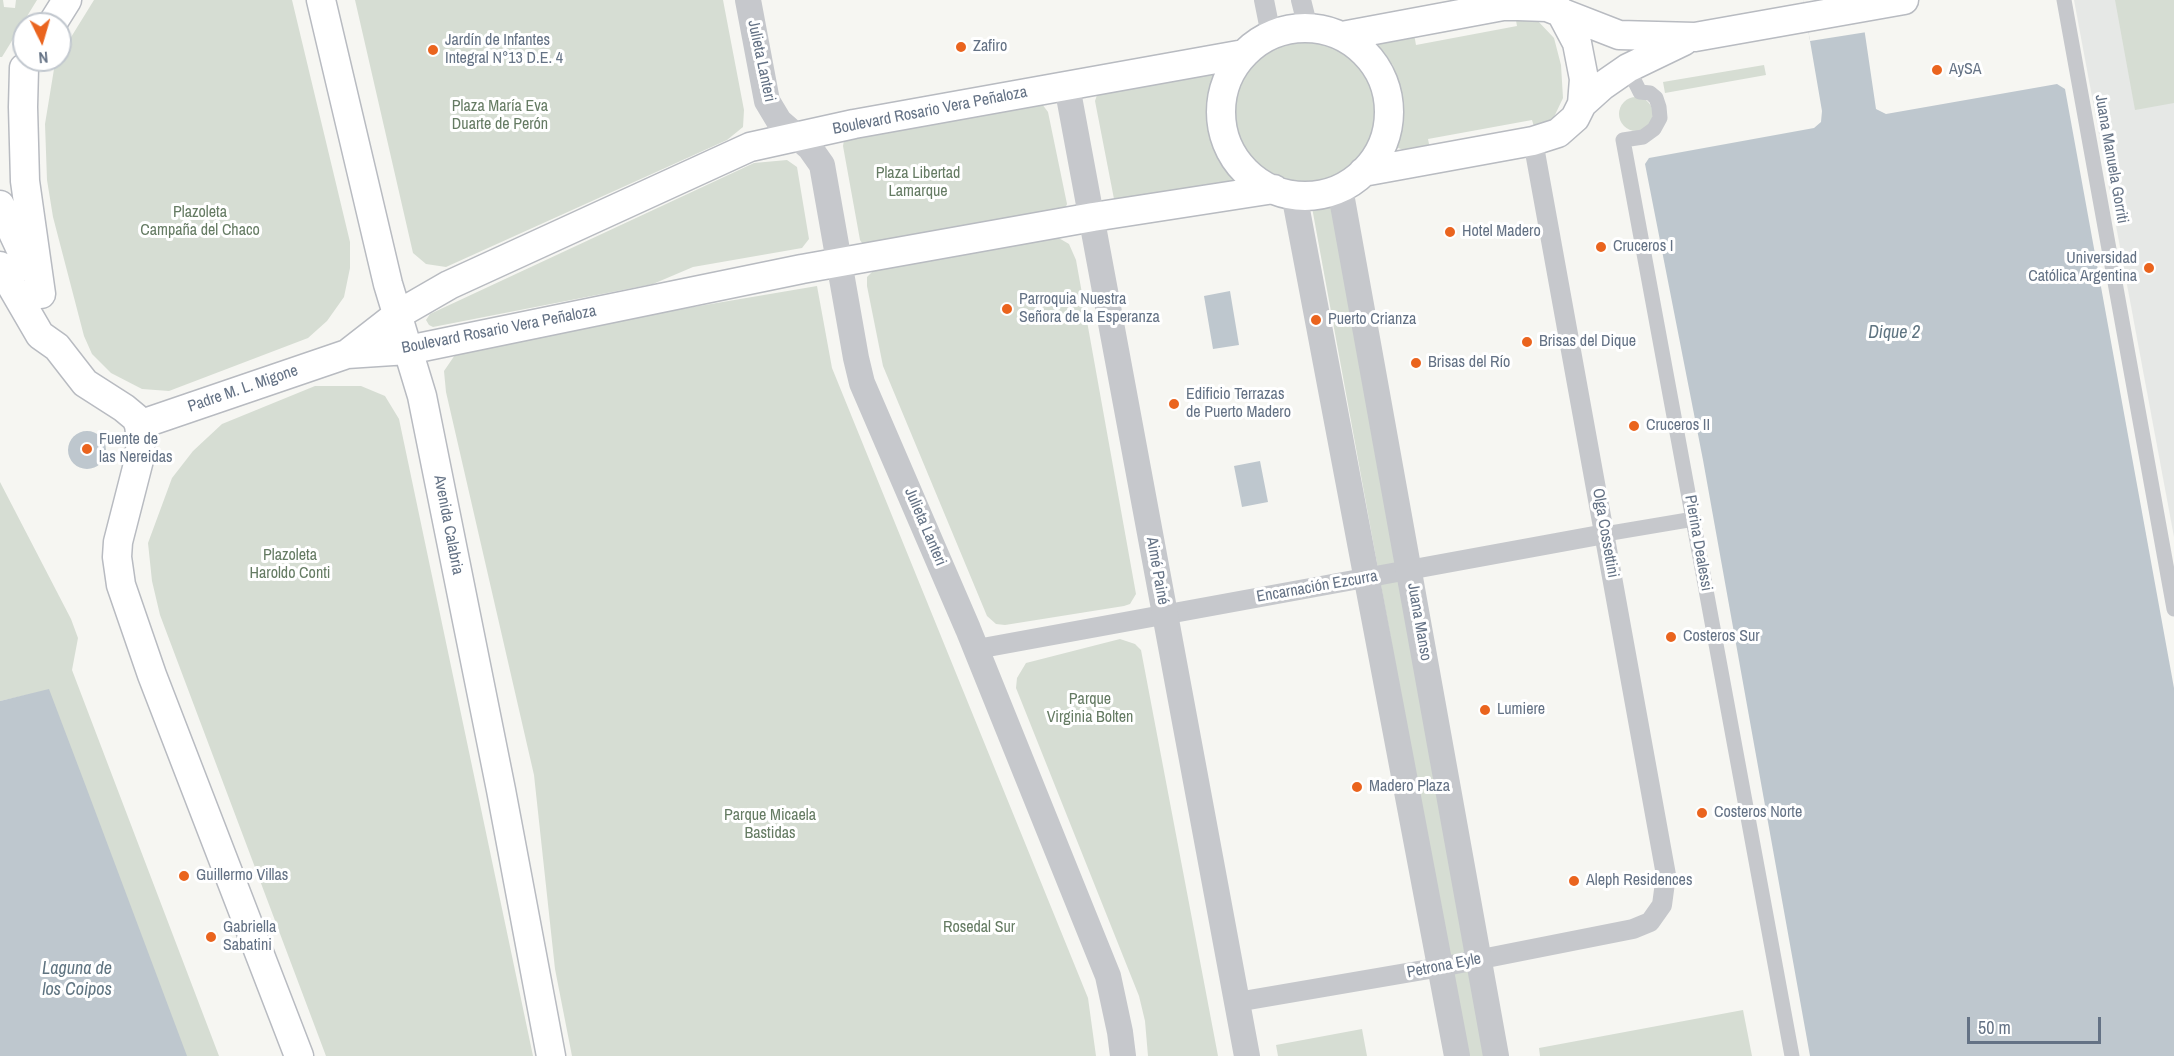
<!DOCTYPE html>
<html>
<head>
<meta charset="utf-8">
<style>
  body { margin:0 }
  #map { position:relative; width:2174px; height:1056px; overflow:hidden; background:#f6f6f2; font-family:"Archivo Narrow",sans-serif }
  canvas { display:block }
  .north { position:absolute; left:12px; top:12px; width:60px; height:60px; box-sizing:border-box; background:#fff; border:2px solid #c1c7ce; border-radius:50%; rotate:175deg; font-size:16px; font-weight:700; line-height:24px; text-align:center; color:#647285 }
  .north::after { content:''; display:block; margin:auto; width:21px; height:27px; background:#ea641e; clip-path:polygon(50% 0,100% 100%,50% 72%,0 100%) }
  .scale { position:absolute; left:1967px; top:1017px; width:134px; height:27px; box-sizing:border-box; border:3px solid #647285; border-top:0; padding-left:8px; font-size:18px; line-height:21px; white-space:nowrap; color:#647285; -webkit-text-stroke:4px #fff; paint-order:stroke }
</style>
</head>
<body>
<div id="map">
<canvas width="2174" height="1056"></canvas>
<div class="north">N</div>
<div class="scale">50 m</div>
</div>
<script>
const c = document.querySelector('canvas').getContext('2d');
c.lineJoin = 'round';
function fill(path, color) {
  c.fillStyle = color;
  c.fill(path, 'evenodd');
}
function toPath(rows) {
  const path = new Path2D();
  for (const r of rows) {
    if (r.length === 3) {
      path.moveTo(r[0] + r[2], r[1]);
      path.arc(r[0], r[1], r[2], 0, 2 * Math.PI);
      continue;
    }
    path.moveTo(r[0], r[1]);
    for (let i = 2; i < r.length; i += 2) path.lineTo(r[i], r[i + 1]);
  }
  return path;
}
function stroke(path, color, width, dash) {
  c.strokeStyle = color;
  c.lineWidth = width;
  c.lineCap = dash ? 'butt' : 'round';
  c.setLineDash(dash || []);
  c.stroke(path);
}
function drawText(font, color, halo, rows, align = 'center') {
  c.font = font + ' "Archivo Narrow",sans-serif';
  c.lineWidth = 6;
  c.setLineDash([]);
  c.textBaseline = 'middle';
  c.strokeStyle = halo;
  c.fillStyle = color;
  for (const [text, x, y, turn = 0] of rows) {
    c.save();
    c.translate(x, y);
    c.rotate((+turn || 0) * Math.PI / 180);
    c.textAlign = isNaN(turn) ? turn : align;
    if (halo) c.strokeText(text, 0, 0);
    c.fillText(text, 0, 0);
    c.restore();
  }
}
fill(toPath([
  [2074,0,2174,0,2174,537]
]), '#e6e8e6');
fill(toPath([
  [0,0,3,0,4,7,15,8,16,0,37,0,2,57,0,57],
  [94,0,292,0,350,242,350,268,344,297,327,321,308,338,169,391,142,389,111,373,92,354,84,336,53,217,47,180,45,124,55,63,57,60,60,60,60,55],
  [355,0,723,0,744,110,743,127,727,140,446,267,426,264,413,253],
  [2115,0,2174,0,2174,103,2135,110],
  [1515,15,1536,19,1554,38,1561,65,1563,98,1554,117,1535,130,1532,120,1428,139,1430,149,1408,152,1396,147,1392,139,1400,115,1393,65,1375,55,1374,46,1378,40,1414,34,1416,45,1517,26],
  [1303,111,75],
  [1764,65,1766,75,1665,93,1663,82],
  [1210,69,1216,74,1218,81,1209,113,1216,145,1234,176,1233,183,1118,204,1114,199,1095,101,1098,92],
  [1636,114,17],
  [1042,104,1048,112,1067,204,1064,212,866,249,860,240,843,146,844,140,851,134],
  [787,160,797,167,809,239,802,248,693,267,653,284,433,327,429,325,426,320,430,314,754,163],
  [1333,198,1489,1056,1467,1056,1311,202],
  [1057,237,1069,244,1076,260,1136,594,1130,604,1124,606,1005,625,996,624,987,616,883,366,867,286,867,277,875,269],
  [817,286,832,368,1088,998,1096,1056,572,1056,555,969,534,775,446,392,444,371,457,352,475,344],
  [315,386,361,386,385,396,399,419,533,1056,326,1056,160,615,152,581,148,543,172,478,193,451,222,424],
  [0,482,71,619,78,638,72,670,219,1056,110,1056,49,690,0,701],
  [1120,639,1135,644,1141,650,1218,1056,1148,1056,1145,1021,1139,996,1016,688,1017,678,1026,663],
  [1743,1010,1752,1056,1540,1056,1539,1048],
  [1362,1029,1367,1056,1278,1056,1276,1045]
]), '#d6ddd3');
fill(toPath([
  [1803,0,1860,0,1876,109,1886,114,2057,84,2065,89,2174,688,2174,1056,1810,1056,1703,460,1645,164,1649,158,1814,128,1821,122,1822,111],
  [1230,291,1239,345,1213,349,1204,296],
  [87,450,19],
  [1260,461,1268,502,1242,507,1234,466],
  [49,689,85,784,187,1056,0,1056,0,701]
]), '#bec7ce');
fill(toPath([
  [1803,0,1863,0,1867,32,1810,41]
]), '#f6f6f2');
const secondary = toPath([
  [321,0,388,284,422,396,501,790,551,1056],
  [52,24,67,0],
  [1305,112,84],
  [1342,36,1503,6,1518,6,1547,7,1619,35,1695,37,1904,0],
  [24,68,23,107,25,181,41,294],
  [1582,104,1602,86,1628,68,1684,41],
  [1363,172,1533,141,1558,133,1575,118,1582,104,1584,79,1577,43,1560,11],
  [0,205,29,267],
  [0,266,40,335,57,347,85,383,124,408,136,418,139,425,141,440,139,460,118,542,117,557,121,585,152,675,299,1056],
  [347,354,397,315,449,285,750,147,854,124,1244,54],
  [139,425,347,354,408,350,802,269,1093,217,1274,189]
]);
stroke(secondary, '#b8bbc1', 31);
stroke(toPath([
  [2064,0,2174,609],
  [1628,68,1640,92,1650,93,1656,98,1659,107,1660,118,1654,129,1643,137,1623,140,1792,1056],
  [1605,534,1694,519]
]), '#c6c8cc', 15);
stroke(toPath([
  [1264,0,1271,35],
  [1301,0,1308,28],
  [977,649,1605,534],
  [1237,1002,1441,967,1633,929,1650,922,1662,905,1666,875,1533,141]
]), '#c6c8cc', 20);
stroke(toPath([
  [748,0,767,101,779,121,810,148,822,165,856,358,862,383,968,629,1108,976,1120,1032,1123,1056],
  [1067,86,1247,1056],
  [1340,188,1496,1056],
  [1294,194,1457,1056]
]), '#c6c8cc', 26);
stroke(secondary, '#fff', 28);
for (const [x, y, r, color] of [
  [961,47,6,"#ea641e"],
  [433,50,6,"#ea641e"],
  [1937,70,6,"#ea641e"],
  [1450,232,6,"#ea641e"],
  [1601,247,6,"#ea641e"],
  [2149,268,6,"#ea641e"],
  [1007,309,6,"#ea641e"],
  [1316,320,6,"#ea641e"],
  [1527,342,6,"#ea641e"],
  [1416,363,6,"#ea641e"],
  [1174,404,6,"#ea641e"],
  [1634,426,6,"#ea641e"],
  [87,449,6,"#ea641e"],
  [1671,637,6,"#ea641e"],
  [1485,710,6,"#ea641e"],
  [1357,787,6,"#ea641e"],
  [1702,813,6,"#ea641e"],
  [184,876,6,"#ea641e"],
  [1574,881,6,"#ea641e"],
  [211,937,6,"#ea641e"]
]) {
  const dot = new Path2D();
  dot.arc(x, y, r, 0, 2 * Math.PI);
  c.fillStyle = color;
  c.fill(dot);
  stroke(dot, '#fff', 2);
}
drawText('16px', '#647285', '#fff', [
  ["Jardín de Infantes",445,41],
  ["Integral N°13 D.E. 4",445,59],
  ["Zafiro",973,47],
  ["AySA",1949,70],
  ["Hotel Madero",1462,232],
  ["Cruceros I",1613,247],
  ["Universidad",2137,259,"right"],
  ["Católica Argentina",2137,277,"right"],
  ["Parroquia Nuestra",1019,300],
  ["Señora de la Esperanza",1019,318],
  ["Puerto Crianza",1328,320],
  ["Brisas del Dique",1539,342],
  ["Brisas del Río",1428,363],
  ["Edificio Terrazas",1186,395],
  ["de Puerto Madero",1186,413],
  ["Cruceros II",1646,426],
  ["Fuente de",99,440],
  ["las Nereidas",99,458],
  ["Costeros Sur",1683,637],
  ["Lumiere",1497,710],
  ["Madero Plaza",1369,787],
  ["Costeros Norte",1714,813],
  ["Guillermo Villas",196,876],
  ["Aleph Residences",1586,881],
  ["Gabriella",223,928],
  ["Sabatini",223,946]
], 'left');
drawText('16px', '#647285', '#fff', [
  ["Julieta Lanteri",761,61,78],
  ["Boulevard Rosario Vera Peñaloza",930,111,-11],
  ["Juana Manuela Gorriti",2111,159,80],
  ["Boulevard Rosario Vera Peñaloza",499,330,-11],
  ["Padre M. L. Migone",243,389,-19],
  ["Avenida Calabria",448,525,79],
  ["Julieta Lanteri",925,527,67],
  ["Olga Cossettini",1605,533,80],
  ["Pierina Dealessi",1698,543,80],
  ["Aimé Painé",1157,571,80],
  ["Encarnación Ezcurra",1317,587,-10],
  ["Juana Manso",1419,622,80],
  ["Petrona Eyle",1444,966,-11]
]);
drawText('16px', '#657b63', '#fff', [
  ["Plaza María Eva",500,107],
  ["Duarte de Perón",500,125],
  ["Plaza Libertad",918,174],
  ["Lamarque",918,192],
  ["Plazoleta",200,213],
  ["Campaña del Chaco",200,231],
  ["Plazoleta",290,556],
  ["Haroldo Conti",290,574],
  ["Parque",1090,700],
  ["Virginia Bolten",1090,718],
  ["Parque Micaela",770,816],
  ["Bastidas",770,834],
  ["Rosedal Sur",979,928]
]);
drawText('italic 18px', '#5f7481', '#fff', [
  ["Dique 2",1894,333],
  ["Laguna de",77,969],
  ["los Coipos",77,990]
]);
</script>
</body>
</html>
